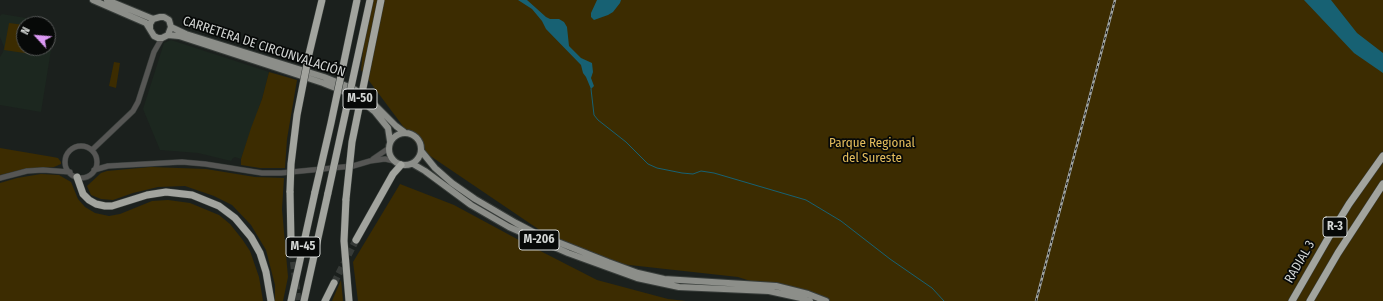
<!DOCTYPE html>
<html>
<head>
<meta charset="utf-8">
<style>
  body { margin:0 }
  #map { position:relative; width:1383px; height:301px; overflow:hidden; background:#1b201d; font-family:"Fira Sans Condensed",sans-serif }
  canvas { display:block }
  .north { position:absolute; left:16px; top:16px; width:40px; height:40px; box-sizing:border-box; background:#070908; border:1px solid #595b5a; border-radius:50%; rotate:296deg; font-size:11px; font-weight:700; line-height:16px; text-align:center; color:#d3d6d4 }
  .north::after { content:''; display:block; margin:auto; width:14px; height:18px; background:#dc99f4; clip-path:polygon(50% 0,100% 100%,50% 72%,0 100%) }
</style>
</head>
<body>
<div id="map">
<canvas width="1383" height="301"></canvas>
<div class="north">N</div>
</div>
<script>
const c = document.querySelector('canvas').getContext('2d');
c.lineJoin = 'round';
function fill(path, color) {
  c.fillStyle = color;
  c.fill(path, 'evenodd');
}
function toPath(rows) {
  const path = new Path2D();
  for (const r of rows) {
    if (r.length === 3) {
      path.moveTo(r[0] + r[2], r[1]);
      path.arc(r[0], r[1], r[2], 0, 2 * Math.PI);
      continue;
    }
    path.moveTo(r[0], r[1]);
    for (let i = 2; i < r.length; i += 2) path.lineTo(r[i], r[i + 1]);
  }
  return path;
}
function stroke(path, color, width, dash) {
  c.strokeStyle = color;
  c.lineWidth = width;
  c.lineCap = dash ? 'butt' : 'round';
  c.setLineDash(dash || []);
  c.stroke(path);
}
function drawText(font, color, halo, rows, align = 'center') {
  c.font = font + ' "Fira Sans Condensed",sans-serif';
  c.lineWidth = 3.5;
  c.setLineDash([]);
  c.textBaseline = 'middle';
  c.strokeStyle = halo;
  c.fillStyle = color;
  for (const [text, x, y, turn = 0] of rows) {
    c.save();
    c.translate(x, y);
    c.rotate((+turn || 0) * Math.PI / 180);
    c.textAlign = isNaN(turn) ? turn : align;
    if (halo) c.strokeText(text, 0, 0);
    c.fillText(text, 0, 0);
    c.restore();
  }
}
fill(toPath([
  [2,14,44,21,44,24,24,24,24,48,48,48,48,32,51,33,48,49,51,50,41,112,0,105,0,57,3,52,4,47,0,37,0,16],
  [171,40,269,72,262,99,241,159,235,157,233,158,231,161,198,153,160,150,143,109,164,43]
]), '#1c271f');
fill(toPath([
  [368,0,1383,0,1383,301,813,301,738,277,584,260,420,149,361,70],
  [9,23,24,25,24,48,32,48,31,54,4,50],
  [114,62,120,63,116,88,109,86],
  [269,72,297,80,287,139,285,168,260,168,241,165,241,159,251,128,262,99],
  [0,148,53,157,58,158,61,162,61,164,54,167,17,171,0,175],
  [151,167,206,169,255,177,284,178,282,209,288,277,283,301,275,301,275,285,266,250,251,225,232,205,214,196,185,186,158,187,133,193,113,200,101,199,91,195,87,186,101,173,107,171],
  [41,174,59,175,71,182,78,199,85,207,95,213,109,216,120,214,152,201,168,200,190,203,219,215,230,224,242,239,250,251,259,277,263,301,0,301,0,183,17,178],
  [400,184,454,205,517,239,597,280,668,299,686,301,358,301,353,262],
  [341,280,343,301,332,301]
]), '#3c2c01');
fill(toPath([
  [518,0,527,0,546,17,550,19,559,19,564,22,567,27,569,46,581,58,592,63,593,72,591,78,594,86,591,89,586,77,583,73,581,65,546,29,542,21,532,9],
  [597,0,621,0,620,3,613,12,608,15,594,20,591,17,591,13],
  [1304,0,1331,0,1357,33,1383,53,1383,73,1354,53]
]), '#176173');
stroke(toPath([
  [591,89,594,115,598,120,626,142,648,164,657,168,682,173,693,174,701,171,714,173,806,200,841,221,890,259,932,288,944,301]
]), '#176173', 1);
stroke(toPath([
  [291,241,298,301],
  [334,283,356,240]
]), '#373b38', 7, [7, 3.5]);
const minor = toPath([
  [81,162,16],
  [92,150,133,111,138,102,154,52,162,38],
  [373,159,389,148],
  [94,170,108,166,182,162,205,164,262,173,281,173,353,166,370,161,385,159,394,161],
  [0,178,27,171,43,170,70,172]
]);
const major = toPath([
  [93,0,146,23,154,36,158,38,162,38,168,35,171,27,169,20,164,17,160,17,153,19,150,24,150,29],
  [107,0,153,19],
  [171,27,186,34,324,77,354,89,369,99,396,126,404,132],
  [168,35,179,36,323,83,343,91,360,100,375,112,388,128,390,141],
  [405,149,16],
  [422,152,435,168,452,183,475,199,516,223,535,233,608,262,638,273,664,279,776,286,808,294,826,301],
  [413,164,425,171,471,205,509,227,568,253,637,278,679,287,769,291,801,298,810,301]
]);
const highway = toPath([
  [77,177,83,194,89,200,96,204,105,206,112,206,147,195,166,192,192,195,219,206,235,218,251,237,260,253,266,272,271,301],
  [290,191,291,241],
  [346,199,344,241,349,301],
  [356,240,393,174,401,165],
  [291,301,315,192],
  [304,301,328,193],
  [325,301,334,283],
  [1292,301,1330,235,1349,204,1383,156],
  [1310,301,1338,253,1383,184]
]);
stroke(minor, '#383d3a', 6);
stroke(major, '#383d3a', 8);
stroke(highway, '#383d3a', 8);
stroke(minor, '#565654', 5);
stroke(major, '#8c8e89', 6);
stroke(highway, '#a2a49e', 7);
const rail = toPath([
  [1036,301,1115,0]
]);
stroke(rail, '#a0a4a2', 2.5);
stroke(rail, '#070908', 1, [3]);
const highwayBridge = toPath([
  [290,191,291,164,297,115,309,54,322,0],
  [315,192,331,123,357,0],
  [328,193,370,0],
  [346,199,352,142,381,0]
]);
stroke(highwayBridge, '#383d3a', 8, []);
stroke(highwayBridge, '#a2a49e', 7);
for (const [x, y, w] of [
  [360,99,34],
  [1335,227,24],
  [539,240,40],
  [303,247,34]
]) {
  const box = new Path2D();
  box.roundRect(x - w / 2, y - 10, w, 20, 3);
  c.fillStyle = '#070908';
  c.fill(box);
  stroke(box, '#d3d6d4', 1);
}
drawText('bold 12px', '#d3d6d4', null, [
  ["M-50",360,99],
  ["R-3",1335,227],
  ["M-206",539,240],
  ["M-45",303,247]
]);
drawText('13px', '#d3d6d4', '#070908', [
  ["CARRETERA DE CIRCUNVALACIÓN",264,47,18],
  ["RADIAL 3",1300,262,-60]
]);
drawText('13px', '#e4bd5c', '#070908', [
  ["Parque Regional",872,143],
  ["del Sureste",872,158]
]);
</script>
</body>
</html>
